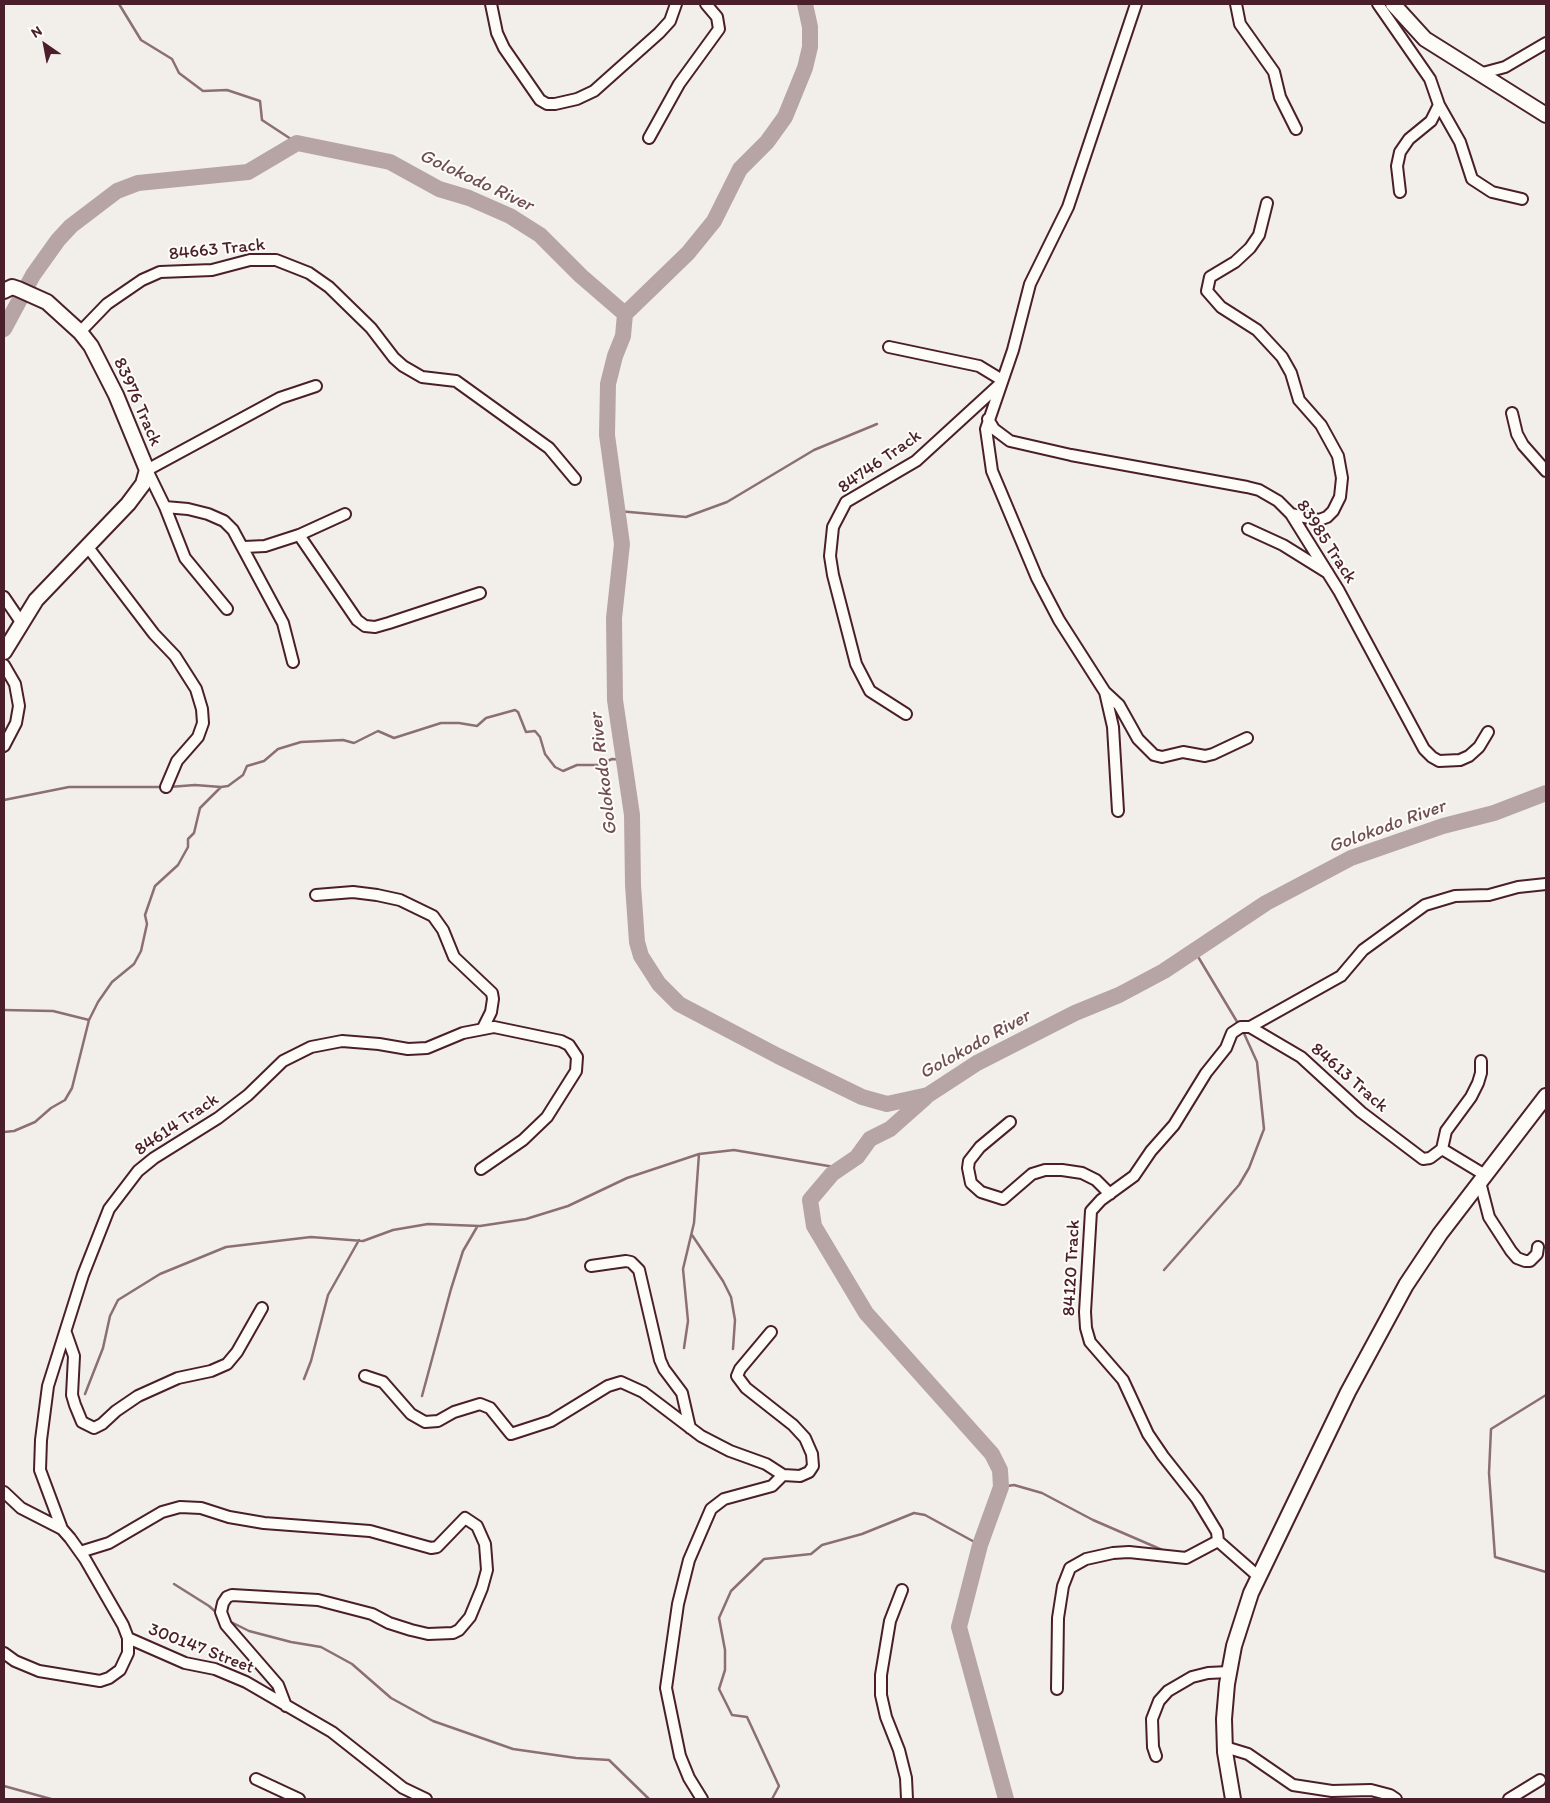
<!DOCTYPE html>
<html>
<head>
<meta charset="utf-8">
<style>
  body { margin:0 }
  #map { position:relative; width:1550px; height:1803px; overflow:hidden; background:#f2efeb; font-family:Itim,sans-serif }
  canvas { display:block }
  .frame { position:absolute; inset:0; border:5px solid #4a1f2b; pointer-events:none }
  .north { position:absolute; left:20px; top:20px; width:50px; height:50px; -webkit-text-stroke:4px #fdfcf7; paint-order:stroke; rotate:327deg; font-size:14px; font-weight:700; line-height:20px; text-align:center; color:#4a1f2b }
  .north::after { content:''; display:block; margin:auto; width:18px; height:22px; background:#4a1f2b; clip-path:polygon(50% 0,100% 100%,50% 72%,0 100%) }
</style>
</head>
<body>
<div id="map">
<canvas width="1550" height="1803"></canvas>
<div class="frame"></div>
<div class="north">N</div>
</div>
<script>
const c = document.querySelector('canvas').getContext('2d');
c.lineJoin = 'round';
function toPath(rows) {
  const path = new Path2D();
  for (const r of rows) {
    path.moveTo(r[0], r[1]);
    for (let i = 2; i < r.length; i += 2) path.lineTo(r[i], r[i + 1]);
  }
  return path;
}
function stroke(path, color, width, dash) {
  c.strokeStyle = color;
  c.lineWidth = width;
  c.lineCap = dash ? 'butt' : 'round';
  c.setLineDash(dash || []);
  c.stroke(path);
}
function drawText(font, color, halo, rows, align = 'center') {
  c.font = font + ' Itim,sans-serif';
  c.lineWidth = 4;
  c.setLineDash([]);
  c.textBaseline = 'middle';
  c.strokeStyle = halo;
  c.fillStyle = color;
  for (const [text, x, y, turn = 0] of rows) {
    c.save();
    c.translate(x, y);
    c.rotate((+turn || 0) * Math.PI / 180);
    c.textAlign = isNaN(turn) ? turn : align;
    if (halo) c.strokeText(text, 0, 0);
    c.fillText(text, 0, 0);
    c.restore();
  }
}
stroke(toPath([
  [119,4,141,40,172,59,179,73,203,91,227,90,260,101,262,120,297,143],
  [806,7,810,4],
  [618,511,686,517,727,502,814,450,877,424],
  [169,787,195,785,221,787],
  [4,800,69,787,163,787],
  [1194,950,1239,1025],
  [4,1010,53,1011,89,1020],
  [4,1132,14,1131,35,1122,51,1108,65,1100,72,1088,89,1020,98,1002,112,982,134,964,141,951,147,924,145,915,155,886,178,865,188,847,188,839,194,833,200,808,221,787,228,786,243,775,247,766,264,761,278,749,301,742,343,740,354,743,378,731,394,738,441,723,459,723,477,726,486,718,515,710,518,712,526,732,535,731,540,737,545,754,555,767,563,771,577,765,599,765,612,759,624,760],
  [692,1235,723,1281,731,1297,735,1320,733,1349],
  [1164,1270,1239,1185,1249,1168,1264,1129,1257,1062,1242,1029],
  [684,1348,688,1321,683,1269,694,1223,699,1154],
  [304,1379,311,1361,328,1295,359,1240],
  [85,1394,103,1348,110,1316,118,1300,160,1274,226,1247,311,1237,363,1241,393,1230,428,1224,480,1226,526,1219,568,1206,627,1178,699,1154,734,1150,840,1168],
  [1546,1395,1491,1429,1489,1473,1495,1557,1546,1572],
  [422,1396,451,1289,463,1251,477,1227],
  [1001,1487,1014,1485,1042,1493,1093,1520,1167,1552],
  [174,1584,209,1606,218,1614],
  [229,1621,249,1631,291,1642,321,1647,352,1664,391,1698,433,1721,513,1749,576,1758,609,1760,649,1799],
  [4,1786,51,1799],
  [772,1799,779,1786,747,1717,732,1715,719,1689,725,1670,725,1650,719,1618,731,1591,764,1559,811,1554,822,1545,862,1534,914,1513,925,1515,980,1545]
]), '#8b6f75', 2.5);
stroke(toPath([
  [625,314,688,253,714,221,740,169,767,142,785,117,805,68,810,47,810,27,805,4],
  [4,329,33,275,58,240,71,226,117,191,138,183,248,172,297,143,390,162,439,189,469,198,510,216,540,235,581,276,625,314,623,336,615,356,608,384,607,435,622,544,614,618,615,700,632,815,633,885,637,942,641,956,659,984,679,1004,778,1056,862,1097,887,1104,928,1095,977,1063,1075,1013,1119,995,1164,971,1266,903,1351,858,1443,826,1494,813,1546,793],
  [925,1098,890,1129,870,1139,857,1157,832,1174,810,1200,814,1226,866,1313,992,1454,1000,1470,1001,1487,980,1545,959,1627,1006,1799]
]), '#b7a5a6', 16);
const minor = toPath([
  [491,4,497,33,504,48,540,100,547,104,555,104,577,99,594,91,659,33,670,21,676,4],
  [1236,4,1240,24,1274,72,1280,97,1296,129],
  [1378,4,1430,79,1439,105,1460,142,1472,179,1492,192,1522,199],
  [1479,74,1505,67,1546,43],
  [649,138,679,84,719,29,717,17,706,4],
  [1400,192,1397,166,1400,152,1409,139,1431,121,1439,105],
  [1267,203,1259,235,1250,248,1235,262,1210,277,1207,291,1221,307,1257,330,1282,357,1291,373,1299,400,1321,425,1338,456,1342,478,1340,497,1333,511,1327,517,1319,520,1291,514],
  [80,332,107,304,142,280,160,272,212,270,250,260,276,260,309,273,329,287,371,328,394,358,403,366,422,377,456,381,549,448,575,479],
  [889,347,979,366,1002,380],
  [1512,413,1517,434,1523,445,1546,471],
  [988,419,994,429,1010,441,1071,455,1247,487,1259,490,1278,501,1291,514,1339,591,1424,749,1432,757,1439,761,1460,760,1469,756,1479,747,1488,732],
  [165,507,188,509,208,514,224,521,233,530,283,623,293,662],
  [1248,529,1283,545,1328,573],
  [299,535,357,620,365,626,375,627,389,623,480,593],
  [87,546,154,634,175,656,196,689,202,709,203,723,198,737,177,761,166,787],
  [244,547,265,546,299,535,345,514],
  [4,597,21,622],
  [227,609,185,558,165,507,147,470,280,398,316,386],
  [4,665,15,684,19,706,16,723,4,746],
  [1105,692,1119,705,1138,739,1154,755,1162,757,1183,752,1205,756,1213,754,1247,738],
  [906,714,870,691,856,664,833,575,830,556,833,527,846,502,916,461,999,385],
  [1118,811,1113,727,1105,692,1059,620,1037,578,992,471,986,429,1013,350,1030,284,1068,207,1136,4],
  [316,895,353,892,377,895,400,900,433,916,443,930,454,957,492,993,493,999,491,1012,483,1028],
  [1250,1027,1341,976,1363,950,1425,905,1455,896,1489,895,1518,887,1546,884],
  [1481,1061,1481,1073,1478,1083,1471,1097,1446,1131,1442,1149,1485,1175],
  [1010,1122,980,1147,969,1161,968,1168,971,1183,981,1192,1003,1199,1032,1174,1045,1170,1062,1170,1082,1173,1096,1180,1110,1194],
  [1480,1182,1489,1217,1511,1251,1517,1258,1525,1261,1530,1261,1537,1254,1538,1247],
  [591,1266,626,1261,631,1262,639,1270,660,1360,664,1369,682,1393,690,1428],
  [66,1333,74,1356,72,1395,75,1405,82,1422,94,1428,102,1424,116,1411,138,1396,178,1378,211,1371,227,1364,237,1352,262,1308],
  [365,1376,383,1382,411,1414,425,1422,438,1421,454,1412,480,1404,490,1408,511,1434,551,1421,608,1386,621,1382,643,1392,701,1436,730,1451,766,1464,783,1475,800,1476,809,1472,813,1466,812,1454,805,1438,793,1425,746,1388,737,1376,740,1369,771,1332],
  [4,1492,21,1508,62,1529,70,1538,85,1559,123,1625,128,1638,185,1663,215,1669,246,1682,332,1732,403,1788,426,1799],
  [62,1529,40,1470,41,1440,48,1386,83,1275,109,1209,138,1171,154,1158,218,1118,248,1095,283,1061,311,1047,342,1041,379,1044,408,1049,427,1048,463,1033,494,1027,561,1041,569,1045,577,1057,576,1071,547,1117,523,1140,481,1169],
  [80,1552,109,1543,162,1512,180,1507,201,1508,229,1517,264,1523,370,1531,431,1548,437,1547,465,1518,477,1526,485,1544,487,1570,482,1588,470,1617,459,1630,453,1633,428,1634,411,1630,389,1623,372,1614,318,1600,232,1595,227,1597,223,1603,221,1612,226,1625,278,1685,286,1706],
  [1259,1577,1218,1541,1217,1532,1197,1499,1163,1456,1148,1434,1123,1380,1090,1342,1086,1328,1085,1312,1091,1211,1101,1200,1134,1176,1151,1151,1174,1125,1206,1073,1226,1048,1232,1033,1241,1027,1250,1027,1301,1057,1361,1112,1423,1159,1430,1158,1442,1149],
  [902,1590,890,1621,881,1675,881,1695,886,1717,899,1750,906,1778,907,1799],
  [4,1653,15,1661,39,1671,100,1681,109,1678,120,1670,128,1653,128,1638],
  [1057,1689,1058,1618,1063,1586,1070,1568,1086,1559,1113,1553,1129,1552,1186,1558,1218,1541],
  [1225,1747,1248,1754,1293,1785,1332,1791,1371,1790,1390,1795,1396,1799],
  [1156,1756,1153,1747,1152,1719,1159,1701,1168,1691,1192,1677,1208,1673,1229,1672],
  [256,1779,299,1799],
  [702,1799,689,1778,680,1756,666,1688,678,1604,689,1560,711,1509,724,1499,772,1486,783,1475],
  [1509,1799,1540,1780]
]);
const tertiary = toPath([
  [1393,4,1425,39,1546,115],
  [4,291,12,287,18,289,47,302,80,332,91,346,116,395,147,470,143,484,128,504,36,600,4,652],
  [1233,1799,1225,1752,1224,1719,1227,1684,1234,1646,1251,1593,1348,1392,1406,1285,1440,1234,1546,1096]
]);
stroke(minor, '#4a1f2b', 14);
stroke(tertiary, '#4a1f2b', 18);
stroke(minor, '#fdfcf7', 10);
stroke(tertiary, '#fdfcf7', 14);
drawText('18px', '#4a1f2b', '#fdfcf7', [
  ["84663 Track",217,250,-6],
  ["83976 Track",137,402,66],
  ["84746 Track",880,462,-35],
  ["83985 Track",1326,542,57],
  ["84613 Track",1349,1078,41],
  ["84614 Track",177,1125,-34],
  ["84120 Track",1072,1268,-87],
  ["300147 Street",201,1649,21]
]);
drawText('italic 19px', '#704e56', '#fdfcf7', [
  ["Golokodo River",476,181,25],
  ["Golokodo River",604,774,-97],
  ["Golokodo River",1387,827,-20],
  ["Golokodo River",975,1045,-29]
]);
</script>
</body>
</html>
